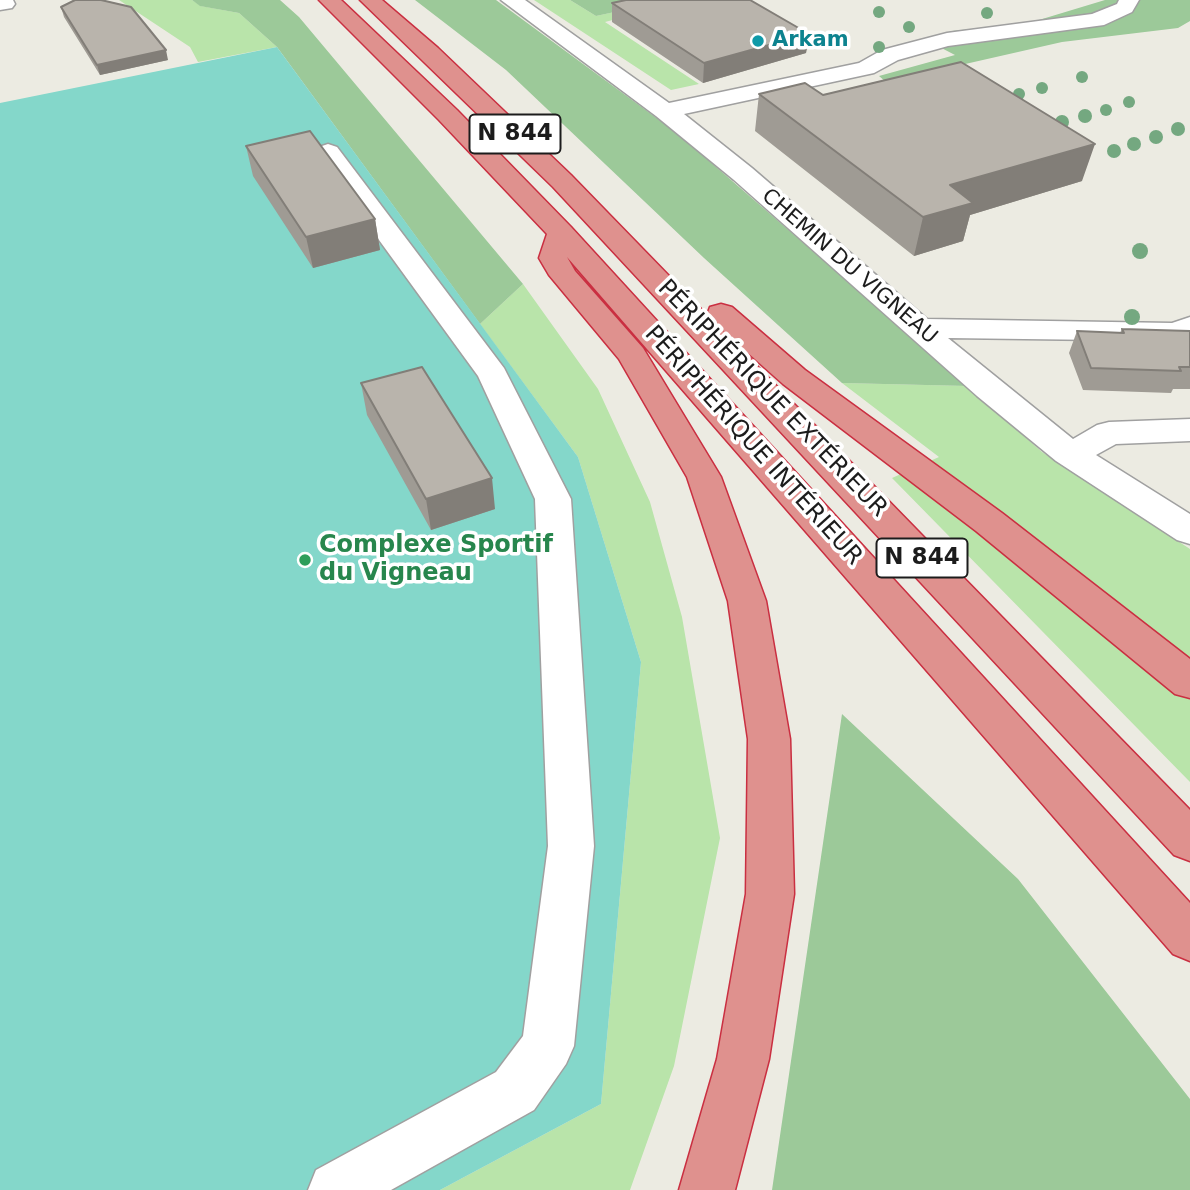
<!DOCTYPE html>
<html>
<head>
<meta charset="utf-8">
<style>
  body { margin:0 }
  canvas { display:block; background:#ecebe2 }
</style>
</head>
<body>
<canvas width="1190" height="1190"></canvas>
<script>
const c = document.querySelector('canvas').getContext('2d');
c.lineJoin = 'round';
function fill(path, color) {
  c.fillStyle = color;
  c.fill(path, 'evenodd');
}
function toPath(rows) {
  const path = new Path2D();
  for (const r of rows) {
    path.moveTo(r[0], r[1]);
    for (let i = 2; i < r.length; i += 2) path.lineTo(r[i], r[i + 1]);
  }
  return path;
}
function stroke(path, color, width, dash) {
  c.strokeStyle = color;
  c.lineWidth = width;
  c.lineCap = dash ? 'butt' : 'round';
  c.setLineDash(dash || []);
  c.stroke(path);
}
function drawText(font, color, halo, rows, align = 'center') {
  c.font = font + ' "DejaVu Sans",sans-serif';
  c.lineWidth = 7;
  c.setLineDash([]);
  c.textBaseline = 'middle';
  c.strokeStyle = halo;
  c.fillStyle = color;
  for (const [text, x, y, turn = 0] of rows) {
    c.save();
    c.translate(x, y);
    c.rotate((+turn || 0) * Math.PI / 180);
    c.textAlign = isNaN(turn) ? turn : align;
    if (halo) c.strokeText(text, 0, 0);
    c.fillText(text, 0, 0);
    c.restore();
  }
}
fill(toPath([
  [119,0,192,0,201,6,239,13,277,47,198,62,190,47],
  [534,0,570,0,596,16,660,2,689,0,605,22,699,84,671,90],
  [523,284,598,389,650,502,682,617,720,838,674,1066,630,1190,440,1190,601,1104,641,662,578,457,480,324],
  [842,383,968,386,1042,452,1190,549,1190,782,892,478,939,457]
]), '#b9e4aa');
fill(toPath([
  [192,0,280,0,299,17,523,284,480,324,277,47,239,13,200,6],
  [415,0,496,0,677,133,968,386,842,383,704,258,506,70],
  [570,0,661,0,661,2,596,16],
  [1105,0,1190,0,1190,21,1178,28,1062,42,886,82,879,76,955,55,924,39,952,31,1029,23],
  [842,714,1018,879,1190,1099,1190,1190,772,1190]
]), '#9cc999');
fill(toPath([
  [277,47,578,457,641,662,601,1104,440,1190,0,1190,0,103]
]), '#84d7ca');
const minor = toPath([
  [0,0,13,0,15,4,12,8,0,10,0,0],
  [501,0,525,0,669,103,859,63,882,50,947,33,1092,14,1117,4,1119,0,1139,0,1132,12,1104,25,948,46,898,60,874,73,684,114,752,168,927,319,1172,323,1190,317,1190,337,1177,341,948,338,1073,439,1097,425,1109,422,1190,419,1190,441,1116,444,1096,455,1190,514,1190,544,1177,540,1056,461,977,396,734,180,656,116,501,0],
  [328,144,337,147,504,368,571,499,594,846,574,1046,566,1064,534,1110,391,1190,308,1190,316,1170,496,1072,523,1036,548,846,535,499,478,376,315,152,319,147,328,144]
]);
const highway = toPath([
  [319,0,341,0,457,110,571,227,1190,903,1190,961,1173,954,567,257,575,271,643,348,721,477,766,601,790,739,794,894,769,1059,735,1190,679,1190,717,1059,746,894,748,739,728,601,687,477,619,359,549,275,539,258,547,234,439,120,319,0],
  [360,0,382,0,438,48,571,175,707,315,710,307,721,304,732,307,805,370,1002,513,1190,659,1190,698,1175,694,976,531,783,384,720,328,1190,810,1190,861,1174,855,553,187,360,0]
]);
stroke(minor, '#a0a0a0', 3);
stroke(highway, '#ca2f41', 3);
fill(minor, '#fff');
fill(highway, '#df918e');
c.fillStyle = '#74a880';
for (const [x, y, r] of [
  [879,12,6],
  [987,13,6],
  [909,27,6],
  [879,47,6],
  [1082,77,6],
  [1042,88,6],
  [1019,94,6],
  [1129,102,6],
  [1106,110,6],
  [1085,116,7],
  [1062,122,7],
  [1178,129,7],
  [1156,137,7],
  [1134,144,7],
  [1114,151,7],
  [1140,251,8],
  [1132,317,8]
]) {
  c.beginPath();
  c.arc(x, y, r, 0, 2 * Math.PI);
  c.fill();
}
fill(toPath([
  [612,3,809,34,806,53,703,83,612,22],
  [61,7,168,60,100,75,64,17],
  [759,94,823,95,1082,181,970,215,963,241,914,256,755,131],
  [246,146,375,219,380,250,313,268,253,176],
  [1122,329,1190,331,1190,389,1173,389,1171,393,1083,390,1069,353,1077,331,1120,333],
  [361,383,495,509,431,530,367,415]
]), '#9f9b94');
fill(toPath([
  [809,34,806,53,703,83,704,63],
  [166,50,168,60,100,75,97,65],
  [1095,144,1082,181,970,215,963,241,914,256,923,217,950,185],
  [375,219,380,250,313,268,306,237],
  [492,478,495,509,431,530,426,499]
]), '#827e78');
const building = toPath([
  [75,0,101,0,131,7,166,50,97,65,61,7,75,0],
  [626,0,750,0,809,34,704,63,612,3,626,0],
  [961,62,1095,144,950,185,973,203,923,217,759,94,805,83,823,95,961,62],
  [310,131,375,219,306,237,246,146,310,131],
  [1122,329,1190,331,1190,367,1179,367,1181,371,1091,368,1077,331,1124,333,1122,329],
  [422,367,492,478,426,499,361,383,422,367]
]);
fill(building, '#b9b4ac');
stroke(building, '#827e78', 2);
for (const [x, y, r, color] of [
  [758,41,7,"#0f9aa8"],
  [305,560,7,"#2e9e5b"]
]) {
  const dot = new Path2D();
  dot.arc(x, y, r, 0, 2 * Math.PI);
  c.fillStyle = color;
  c.fill(dot);
  stroke(dot, '#fff', 2.5);
}
drawText('bold 21px', '#0d838f', '#fff', [
  ["Arkam",772,41]
], 'left');
drawText('21px', '#1c1c1c', '#fff', [
  ["CHEMIN DU VIGNEAU",849,267,41]
]);
for (const [x, y, w] of [
  [515,134,91],
  [922,558,91]
]) {
  const box = new Path2D();
  box.roundRect(x - w / 2, y - 19.5, w, 39, 5);
  c.fillStyle = '#fff';
  c.fill(box);
  stroke(box, '#1c1c1c', 2);
}
drawText('bold 23px', '#1c1c1c', null, [
  ["N 844",515,134],
  ["N 844",922,558]
]);
drawText('24px', '#1c1c1c', '#fff', [
  ["PÉRIPHÉRIQUE EXTÉRIEUR",772,399,46],
  ["PÉRIPHÉRIQUE INTÉRIEUR",753,446,48]
]);
drawText('bold 24px', '#27864d', '#fff', [
  ["Complexe Sportif",319,546],
  ["du Vigneau",319,574]
], 'left');
</script>
</body>
</html>
